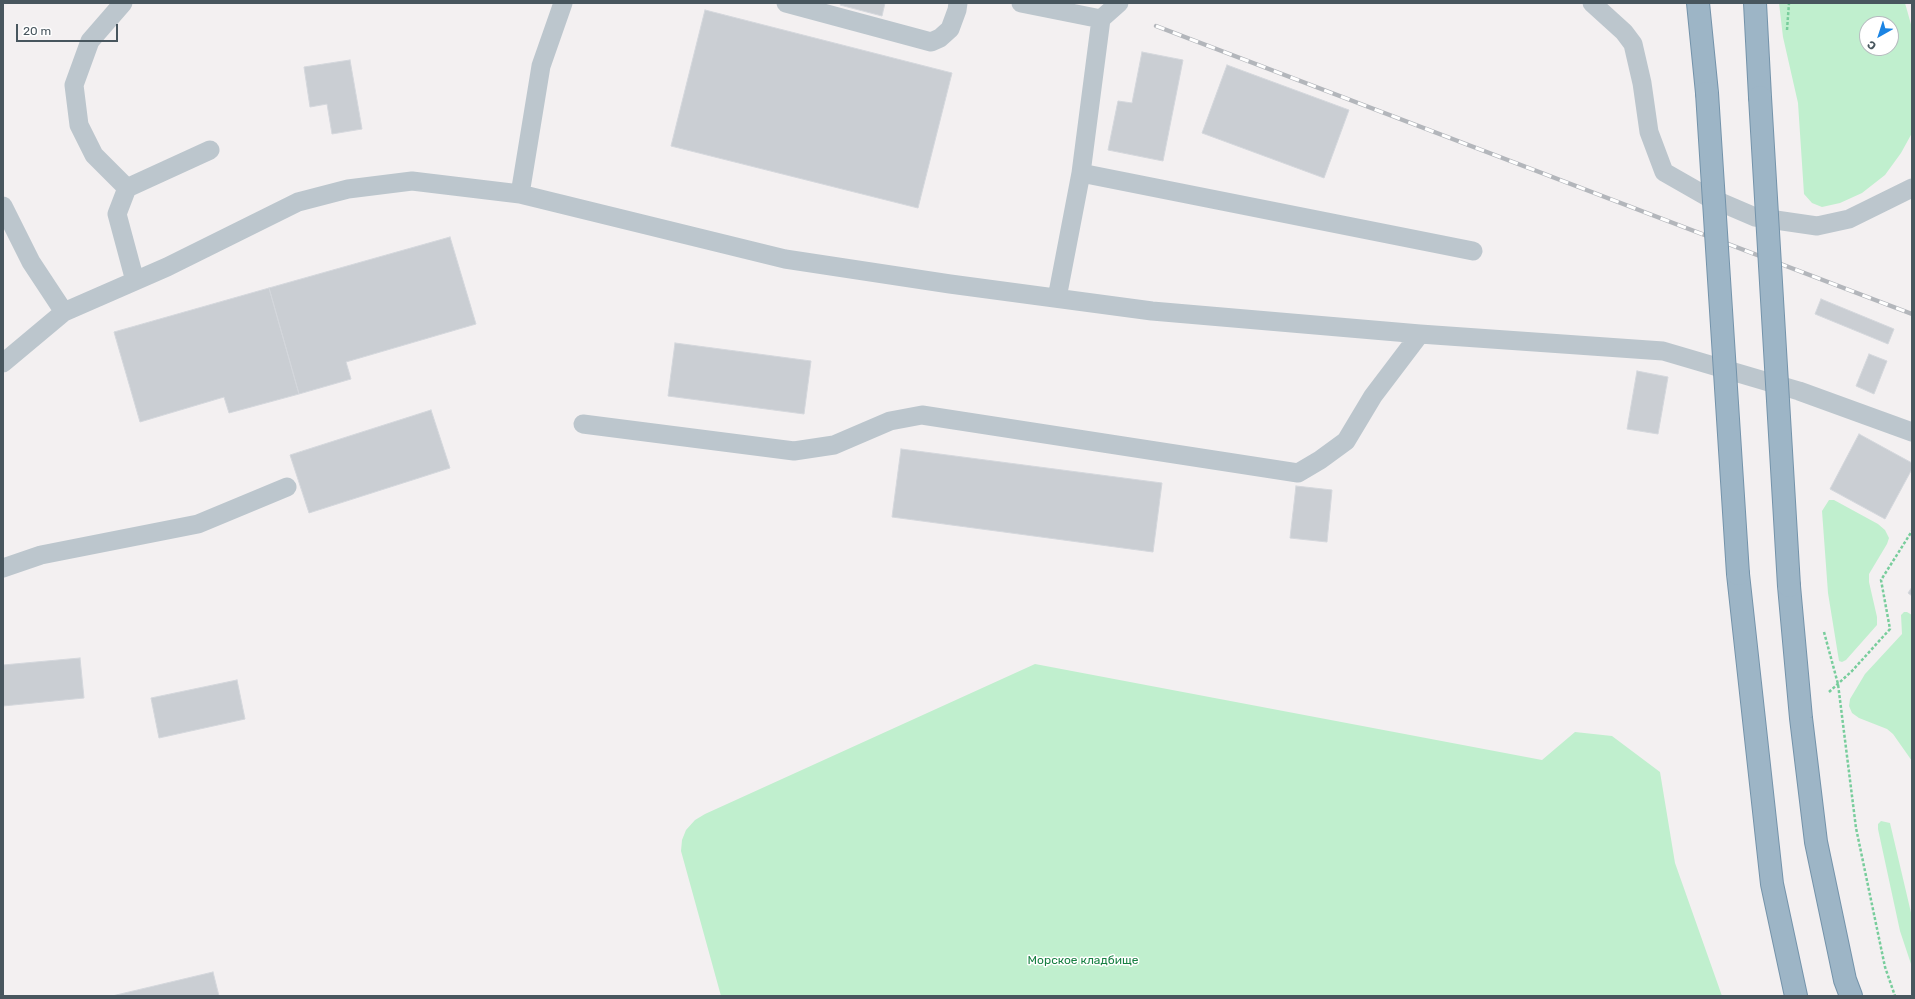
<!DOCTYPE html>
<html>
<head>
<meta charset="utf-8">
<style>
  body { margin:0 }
  #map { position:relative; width:1915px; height:999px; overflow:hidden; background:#f3f0f1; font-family:Rubik,sans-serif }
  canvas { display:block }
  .frame { position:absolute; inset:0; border:4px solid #48565e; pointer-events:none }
  .north { position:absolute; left:1859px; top:16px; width:40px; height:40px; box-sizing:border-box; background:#fff; border:1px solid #b6bbbf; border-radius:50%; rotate:219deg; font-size:11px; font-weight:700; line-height:16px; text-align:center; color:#48565e }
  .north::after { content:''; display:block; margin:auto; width:14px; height:18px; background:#1b84e3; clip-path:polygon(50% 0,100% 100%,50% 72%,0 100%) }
  .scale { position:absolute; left:16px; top:24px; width:102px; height:18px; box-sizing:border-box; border:2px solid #48565e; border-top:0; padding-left:5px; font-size:12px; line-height:14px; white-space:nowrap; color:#48565e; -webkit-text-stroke:3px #fff; paint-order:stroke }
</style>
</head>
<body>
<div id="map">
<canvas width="1915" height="999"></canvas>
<div class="frame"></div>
<div class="north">С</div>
<div class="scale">20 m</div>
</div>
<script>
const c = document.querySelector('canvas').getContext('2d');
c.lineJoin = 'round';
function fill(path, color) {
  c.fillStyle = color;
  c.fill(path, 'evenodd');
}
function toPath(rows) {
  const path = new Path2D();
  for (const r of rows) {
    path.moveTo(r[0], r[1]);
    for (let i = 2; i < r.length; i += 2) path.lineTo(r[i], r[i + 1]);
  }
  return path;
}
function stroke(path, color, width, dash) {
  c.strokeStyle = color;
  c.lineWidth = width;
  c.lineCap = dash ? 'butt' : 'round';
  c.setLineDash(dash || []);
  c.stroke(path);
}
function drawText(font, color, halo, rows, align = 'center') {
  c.font = font + ' Rubik,sans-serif';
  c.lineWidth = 3;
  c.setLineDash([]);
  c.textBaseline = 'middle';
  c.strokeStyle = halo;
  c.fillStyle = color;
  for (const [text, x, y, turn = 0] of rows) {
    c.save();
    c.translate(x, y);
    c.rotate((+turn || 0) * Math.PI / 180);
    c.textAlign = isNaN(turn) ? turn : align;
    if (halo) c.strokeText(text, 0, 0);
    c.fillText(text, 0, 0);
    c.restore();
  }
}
fill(toPath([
  [1779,3,1905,3,1912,28,1912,133,1901,153,1885,175,1862,193,1840,203,1822,207,1812,203,1804,194,1798,103,1783,37],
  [1867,24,1891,24,1891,48,1867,48],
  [1829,500,1834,500,1878,524,1885,530,1889,538,1887,544,1869,574,1869,582,1877,617,1877,625,1846,660,1842,662,1839,661,1828,593,1822,511],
  [1904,612,1907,612,1912,615,1912,761,1893,734,1887,729,1859,718,1852,713,1849,706,1850,699,1865,674,1902,634,1901,615],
  [1035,664,1542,760,1575,732,1612,736,1660,772,1675,863,1722,996,721,996,681,851,682,840,686,830,695,820,705,814],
  [1881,821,1890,823,1912,917,1912,967,1900,931,1878,829,1878,824]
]), '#c0efce');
const building = toPath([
  [841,3,885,3,882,16,840,5,841,3],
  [705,10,952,73,918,208,671,146,705,10],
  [1142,52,1183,60,1163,161,1108,150,1118,101,1132,103,1142,52],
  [350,60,362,129,332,134,327,104,310,107,304,67,350,60],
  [1227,65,1349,110,1324,178,1202,133,1227,65],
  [450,237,476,324,346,362,351,379,299,394,269,288,450,237],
  [269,288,299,394,229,413,224,397,140,422,114,332,269,288],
  [1821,299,1894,329,1888,344,1815,314,1821,299],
  [675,343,811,361,804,414,668,396,675,343],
  [1869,354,1887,361,1874,394,1856,386,1869,354],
  [1637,371,1668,377,1658,434,1627,429,1637,371],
  [431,410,450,468,309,513,290,455,431,410],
  [1859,434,1912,463,1912,469,1885,519,1830,489,1859,434],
  [901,449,1162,483,1153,552,892,517,901,449],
  [1296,486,1332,490,1327,542,1290,538,1296,486],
  [1912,587,1912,596,1908,593,1912,587],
  [80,658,84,698,3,706,3,665,80,658],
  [237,680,245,719,159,738,151,698,237,680],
  [213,972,219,996,112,996,213,972]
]);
fill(building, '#caced3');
stroke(building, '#d4d7dc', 1);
const trunk = toPath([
  [1698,3,1707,93],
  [1755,3,1760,97],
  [1738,574,1772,884,1796,996],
  [1789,586,1801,718,1816,842,1845,980,1851,996]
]);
stroke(trunk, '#7493aa', 24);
stroke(toPath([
  [1787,30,1789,3],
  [1824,632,1838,684,1856,828,1885,967,1895,996],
  [1829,692,1852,671,1890,629,1881,580,1912,531]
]), '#78cd9c', 2.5, [3, 2]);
stroke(toPath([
  [123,3,90,41,74,85,79,125,94,155,127,188],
  [786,3,931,42,940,38,950,29,957,10,958,3],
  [1021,3,1101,19],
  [1592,3,1624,32,1633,44,1642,83,1649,132,1664,172,1706,196,1755,217,1817,226,1849,219,1912,188],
  [1081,173,1473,251],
  [520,194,541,66,563,3],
  [3,206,31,262,64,312],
  [135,281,117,214,127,188,210,150],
  [1057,298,1081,173,1101,19,1119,3],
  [3,363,64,312,167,267,298,202,348,189,412,181,520,194,785,259,950,284,1152,311,1420,334,1663,351,1799,391,1912,432],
  [583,424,794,451,834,445,890,421,922,415,1298,473,1320,460,1346,441,1373,396,1420,334],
  [3,568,41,555,198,524,287,487]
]), '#bcc6cd', 19);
stroke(trunk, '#9db5c6', 22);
const rail = toPath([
  [1156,26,1912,314]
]);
stroke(rail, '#b3b6bb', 4.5);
stroke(rail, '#fff', 3, [9]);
const trunkBridge = toPath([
  [1707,93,1738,574],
  [1760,97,1789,586]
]);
stroke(trunkBridge, '#7493aa', 24, []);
stroke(trunkBridge, '#9db5c6', 22);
drawText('12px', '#188043', '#fff', [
  ["Морское кладбище",1083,961]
]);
</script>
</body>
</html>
